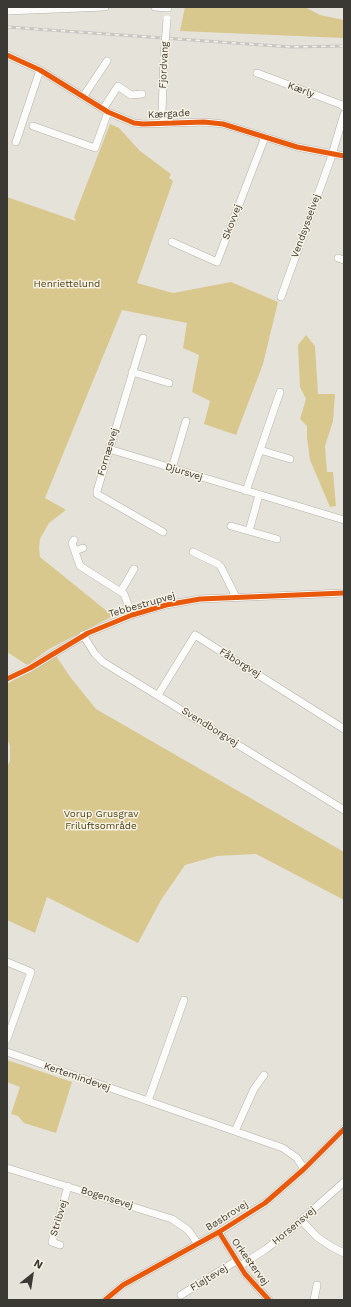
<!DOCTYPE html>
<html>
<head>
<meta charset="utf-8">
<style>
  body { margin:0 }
  #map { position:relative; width:351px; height:1307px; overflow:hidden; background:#e5e2da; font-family:"Work Sans",sans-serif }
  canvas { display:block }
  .frame { position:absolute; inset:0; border:8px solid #3b3933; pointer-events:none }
  .north { position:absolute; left:12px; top:1255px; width:40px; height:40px; -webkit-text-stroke:3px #f7f2e3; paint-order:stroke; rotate:30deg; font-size:11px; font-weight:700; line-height:16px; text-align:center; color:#3b3933 }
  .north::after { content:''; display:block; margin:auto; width:14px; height:18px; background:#3b3933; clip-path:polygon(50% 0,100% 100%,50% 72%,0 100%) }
</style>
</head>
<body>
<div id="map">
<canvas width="351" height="1307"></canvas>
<div class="frame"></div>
<div class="north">N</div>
</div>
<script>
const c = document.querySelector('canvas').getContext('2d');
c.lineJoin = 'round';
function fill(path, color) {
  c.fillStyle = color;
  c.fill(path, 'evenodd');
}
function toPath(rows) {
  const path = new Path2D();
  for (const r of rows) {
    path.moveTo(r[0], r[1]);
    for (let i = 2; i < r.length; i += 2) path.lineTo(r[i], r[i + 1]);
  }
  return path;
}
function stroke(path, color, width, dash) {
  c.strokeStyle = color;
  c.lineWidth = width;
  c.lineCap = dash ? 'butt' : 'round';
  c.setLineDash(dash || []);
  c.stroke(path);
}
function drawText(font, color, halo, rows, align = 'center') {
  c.font = font + ' "Work Sans",sans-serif';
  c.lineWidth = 3;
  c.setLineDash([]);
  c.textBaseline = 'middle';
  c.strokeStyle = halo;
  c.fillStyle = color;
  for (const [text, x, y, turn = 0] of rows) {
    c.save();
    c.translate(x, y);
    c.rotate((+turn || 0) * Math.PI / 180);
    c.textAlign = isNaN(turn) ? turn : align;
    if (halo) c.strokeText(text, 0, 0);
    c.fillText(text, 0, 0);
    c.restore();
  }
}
fill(toPath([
  [185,7,305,7,320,15,344,20,344,38,180,31],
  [110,124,119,128,140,151,171,174,169,178,173,181,137,283,173,293,231,282,278,302,263,364,236,435,204,424,210,401,192,392,199,355,183,348,187,323,122,310,45,498,66,510,49,523,40,539,39,548,40,557,113,616,49,649,27,665,7,652,7,197,76,221,74,217],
  [306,335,315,346,318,394,335,394,333,421,325,446,327,472,333,472,336,506,330,507,310,460,307,438,307,426,300,419,306,399,300,387,298,345],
  [56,656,71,678,96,709,344,852,344,900,256,854,217,856,185,865,161,900,138,943,47,897,35,933,7,920,7,767,10,761,10,746,7,739,7,684],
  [7,1060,72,1082,56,1133,24,1123,18,1116,11,1114,20,1087,7,1082]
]), '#d9c88e');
const minor = toPath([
  [155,7,168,8],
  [7,11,105,7],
  [7,55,40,70,108,112,134,123,143,124,204,122,223,124,297,147,344,156],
  [164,57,162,113,164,123],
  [257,73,342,105,344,107],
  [83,97,107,61],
  [103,109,118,86,131,95,142,94],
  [33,126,95,148,108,112],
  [16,142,40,70],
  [172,242,217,262,265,137],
  [338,258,344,260],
  [281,297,331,158,344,114],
  [143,338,97,491,97,494,163,532],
  [132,372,169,383],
  [109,449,344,520],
  [260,450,290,459],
  [172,468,186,421],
  [246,491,280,392],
  [231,526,277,539],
  [249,531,259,495],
  [74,540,72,543,80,566,124,594,132,615],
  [75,551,83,548],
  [193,552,218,564,221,567,236,597],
  [121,591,134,569],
  [83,635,95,654,103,662,344,810],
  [7,679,30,668,88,633,132,615,166,605,200,599,344,593],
  [158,695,195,635,344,729],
  [7,962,31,972,7,1039],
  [7,1052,283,1148,297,1158,304,1169],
  [148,1101,184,1000],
  [235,1131,254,1089,264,1075],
  [7,1168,172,1219,188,1230,198,1244],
  [301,1220,317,1237,332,1247,344,1253],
  [219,1232,245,1274,269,1300],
  [60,1245,52,1242,68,1186],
  [240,1266,266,1249,289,1231,344,1182],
  [181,1295,236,1261],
  [105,1300,123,1285,219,1232,265,1203,304,1169,344,1129],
  [314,1300,317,1285]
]);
stroke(minor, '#b4b2ab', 8);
stroke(minor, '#fbfbf9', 7);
const rail = toPath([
  [7,27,291,47,344,46]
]);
stroke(rail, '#c7c6c4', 3);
stroke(rail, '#f7f2e3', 1.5, [4.5]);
const minorBridge = toPath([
  [164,57,167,19]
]);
stroke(minorBridge, '#b4b2ab', 8, []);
stroke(minorBridge, '#fbfbf9', 7);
stroke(toPath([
  [7,55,40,70,108,112,134,123,143,124,204,122,223,124,297,147,344,156],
  [7,679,30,668,88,633,132,615,166,605,200,599,344,593],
  [219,1232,245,1274,269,1300],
  [105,1300,123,1285,219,1232,265,1203,304,1169,344,1129]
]), '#e8590c', 5);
drawText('10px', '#3b3933', '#f7f2e3', [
  ["Fjordvang",164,65,-87],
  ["Kærly",301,90,20],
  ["Kærgade",169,114,-3],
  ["Skovvej",232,222,-69],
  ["Vendsysselvej",306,226,-70],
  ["Fornæsvej",108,452,-73],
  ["Djursvej",184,472,17],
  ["Tebbestrupvej",142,605,-16],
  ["Fåborgvej",240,663,32],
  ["Svendborgvej",210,727,32],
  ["Kertemindevej",77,1077,19],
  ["Bogensevej",107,1198,17],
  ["Bøsbrovej",227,1216,-32],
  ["Stribvej",59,1218,-73],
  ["Horsensvej",294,1226,-40],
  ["Orkestervej",250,1262,54],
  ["Fløjtevej",209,1278,-31]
]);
drawText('10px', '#4f4318', '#f7f2e3', [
  ["Henriettelund",67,284],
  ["Vorup Grusgrav",101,814],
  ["Friluftsområde",101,826]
]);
</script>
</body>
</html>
